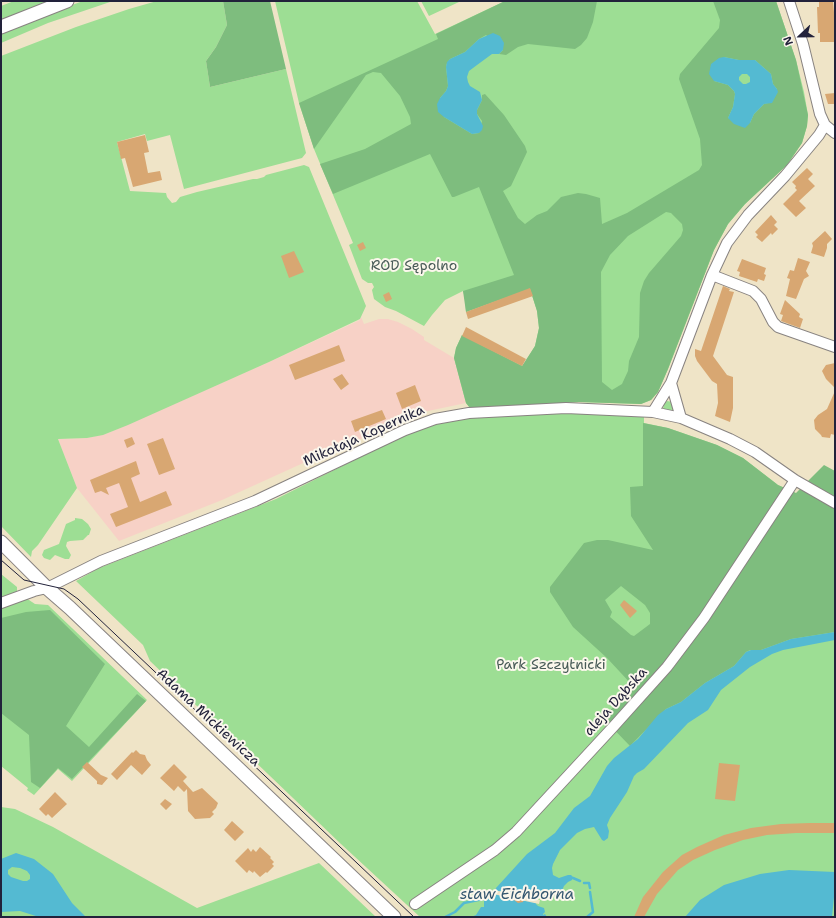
<!DOCTYPE html>
<html>
<head>
<meta charset="utf-8">
<style>
  body { margin:0 }
  #map { position:relative; width:836px; height:918px; overflow:hidden; background:#efe4c7; font-family:"Shantell Sans",sans-serif }
  canvas { display:block }
  .frame { position:absolute; inset:0; border:2px solid #22223b; pointer-events:none }
  .north { position:absolute; left:780px; top:16px; width:40px; height:40px; -webkit-text-stroke:3px #fbf7ec; paint-order:stroke; rotate:248deg; font-size:11px; font-weight:700; line-height:16px; text-align:center; color:#22223b }
  .north::after { content:''; display:block; margin:auto; width:14px; height:18px; background:#22223b; clip-path:polygon(50% 0,100% 100%,50% 72%,0 100%) }
</style>
</head>
<body>
<div id="map">
<canvas width="836" height="918"></canvas>
<div class="frame"></div>
<div class="north">N</div>
</div>
<script>
const c = document.querySelector('canvas').getContext('2d');
c.lineJoin = 'round';
function fill(path, color) {
  c.fillStyle = color;
  c.fill(path, 'evenodd');
}
function toPath(rows) {
  const path = new Path2D();
  for (const r of rows) {
    path.moveTo(r[0], r[1]);
    for (let i = 2; i < r.length; i += 2) path.lineTo(r[i], r[i + 1]);
  }
  return path;
}
function stroke(path, color, width, dash) {
  c.strokeStyle = color;
  c.lineWidth = width;
  c.lineCap = dash ? 'butt' : 'round';
  c.setLineDash(dash || []);
  c.stroke(path);
}
function drawText(font, color, halo, rows, align = 'center') {
  c.font = font + ' "Shantell Sans",sans-serif';
  c.lineWidth = 4;
  c.setLineDash([]);
  c.textBaseline = 'middle';
  c.strokeStyle = halo;
  c.fillStyle = color;
  for (const [text, x, y, turn = 0] of rows) {
    c.save();
    c.translate(x, y);
    c.rotate((+turn || 0) * Math.PI / 180);
    c.textAlign = isNaN(turn) ? turn : align;
    if (halo) c.strokeText(text, 0, 0);
    c.fillText(text, 0, 0);
    c.restore();
  }
}
fill(toPath([
  [361,317,364,324,379,319,388,319,398,322,412,329,424,337,424,340,454,358,466,403,428,411,376,431,325,457,323,454,222,500,119,541,77,488,58,439,87,438,108,433,269,362,360,320]
]), '#f7d1c6');
fill(toPath([
  [14,1,51,1,1,20,1,6],
  [83,1,113,1,48,23,1,43,1,33,23,23],
  [157,1,223,1,227,25,216,47,206,61,210,87,286,69,306,153,302,158,184,189,170,135,147,141,145,134,117,142,130,191,166,193,167,197,172,203,176,202,180,197,197,192,253,179,257,179,264,177,266,175,304,165,309,167,366,306,360,319,269,362,128,425,103,435,87,438,58,439,77,488,38,545,32,551,31,557,1,526,1,56,76,27,129,9],
  [275,1,417,1,435,34,505,1,776,1,796,60,804,92,808,115,807,126,802,143,787,165,745,204,728,224,714,250,668,369,658,392,651,400,641,404,579,402,470,408,466,403,454,358,456,348,462,335,523,366,535,346,539,328,537,311,530,289,466,312,465,298,463,291,445,300,432,315,424,326,396,311,385,307,374,299,372,290,374,287,372,283,368,283,362,279,349,245,353,243,314,149,299,103],
  [421,1,459,1,459,2,429,16],
  [667,401,673,402,674,409,672,411,663,409,664,403],
  [545,413,644,415,644,423,668,428,717,445,743,458,778,485,835,511,835,917,420,917,341,844,150,661,143,645,76,581,99,568,276,499,404,435,439,422,482,415],
  [75,518,82,519,88,524,91,529,89,535,88,535,83,540,70,541,67,542,66,546,71,555,69,559,65,559,55,555,50,560,44,558,42,555,44,550,59,544,66,524,75,520],
  [1,574,17,587,17,592,35,604,48,605,147,700,72,781,58,769,34,795,27,790,28,788,1,766],
  [1,807,15,809,53,827,197,908,319,863,376,917,1,917]
]), '#9dde94');
fill(toPath([
  [223,1,270,1,286,69,210,87,206,61,216,47,227,25],
  [505,1,597,1,593,22,587,38,581,45,575,49,528,44,518,47,506,55,499,54,503,50,486,35,479,39,465,52,450,59,447,63,446,67,448,86,446,91,440,98,444,117,472,134,479,133,482,121,477,114,477,110,482,100,482,95,485,94,504,115,525,146,527,152,511,186,503,191,518,218,525,224,537,215,547,211,561,197,578,193,586,194,600,198,602,224,627,213,699,170,702,165,700,139,679,79,680,74,719,28,720,20,713,1,776,1,796,60,808,115,807,126,802,143,787,165,745,204,728,224,714,250,668,369,658,392,651,400,641,404,579,402,470,408,466,403,454,358,456,348,462,335,522,366,535,346,539,328,537,311,530,289,466,312,463,291,514,275,479,187,454,197,452,197,430,154,333,194,320,164,365,149,411,124,410,117,400,96,381,73,373,72,366,75,314,149,299,103,438,39,436,34],
  [724,57,739,60,755,60,771,74,773,84,777,89,768,103,764,104,754,114,750,123,728,118,733,107,735,94,734,91,728,85,714,81],
  [666,212,671,213,682,224,683,230,681,236,649,273,644,281,640,293,639,337,629,361,628,371,622,384,612,390,602,382,601,272,610,255,628,236],
  [643,423,668,428,717,445,743,458,778,485,796,493,824,465,835,471,835,632,791,639,761,650,750,650,746,652,734,666,705,683,681,702,666,709,630,746,603,718,633,686,607,658,573,627,550,592,550,587,584,543,597,540,608,540,653,550,631,516,630,487,643,486],
  [621,586,645,605,650,613,650,624,634,636,631,635,610,617,612,612,605,600],
  [50,610,105,664,66,726,89,747,137,694,146,701,72,779,58,768,40,788,31,782,29,735,1,713,1,618,26,612]
]), '#7ebd7e');
fill(toPath([
  [493,33,500,36,504,43,503,50,499,54,492,54,477,65,469,71,467,77,468,82,470,86,480,92,482,100,477,110,477,114,483,126,482,130,479,133,472,134,444,117,438,112,437,104,440,98,446,91,448,86,446,67,447,62,450,59,465,52,479,39],
  [724,57,739,60,755,60,771,74,773,84,777,89,778,92,772,103,764,104,754,114,750,123,745,128,734,124,728,118,733,107,735,94,734,91,728,85,714,81,709,74,711,64,719,58],
  [742,74,747,74,750,77,750,82,746,84,743,84,739,80,739,77],
  [835,632,835,640,783,650,772,654,750,667,721,690,708,710,688,723,644,769,637,773,634,776,627,792,610,818,607,825,609,831,608,838,604,841,602,840,594,827,585,829,577,833,560,850,553,864,552,868,553,875,559,878,568,875,571,875,573,877,572,880,568,882,564,886,561,893,546,898,540,897,537,899,536,904,538,906,544,908,545,912,543,914,543,915,545,914,547,917,471,917,476,915,481,907,484,907,484,897,486,895,494,895,496,888,527,854,555,833,574,808,590,796,607,766,614,758,638,739,658,715,666,709,681,702,705,683,734,666,746,652,751,650,761,650,791,639],
  [16,853,34,859,53,874,72,903,86,917,39,917,20,911,1,912,1,859],
  [12,867,20,868,27,871,30,875,30,879,27,881,23,881,11,877,8,874,8,870],
  [789,870,835,872,835,887,832,917,685,917,700,900,724,885,760,874]
]), '#54bad2');
fill(toPath([
  [494,890,540,900,539,904,493,894]
]), '#efe4c7');
stroke(toPath([
  [573,878,580,881],
  [584,883,589,883,590,888],
  [445,917,455,912,464,903,483,899],
  [587,917,593,912,590,892]
]), '#54bad2', 2.5);
fill(toPath([
  [819,1,833,1,834,12,835,12,835,42,820,42,820,33,818,33,817,7,819,7],
  [835,93,835,104,828,104,825,94],
  [145,135,149,152,144,153,148,173,160,171,162,180,133,187,125,158,121,159,117,142],
  [807,168,813,174,808,179,815,186,799,201,806,208,796,217,783,204,797,190,795,188,796,186,792,182],
  [771,215,777,222,774,225,778,229,772,235,771,233,762,242,756,237,758,235,755,232],
  [825,231,832,239,827,244,827,248,824,257,811,253,813,246,812,243],
  [363,242,366,248,360,251,357,245],
  [294,251,304,272,289,278,281,256],
  [798,258,810,262,806,271,809,276,804,279,796,299,786,296,790,279,787,278,790,270,794,271],
  [742,259,766,268,764,274,766,275,764,281,758,279,757,282,739,276,740,272,737,271],
  [723,286,730,289,729,291,734,292,713,356,727,375,733,377,733,408,730,422,715,416,718,403,717,384,712,381,697,361,695,356,695,349,701,351],
  [530,288,533,296,468,319,466,312],
  [389,292,392,299,386,302,383,295],
  [785,300,800,314,799,317,803,319,800,328,781,321,783,315,780,314],
  [466,327,526,359,522,366,462,336],
  [339,345,345,361,295,380,289,365],
  [835,363,835,388,826,379,822,371,826,365],
  [342,374,349,384,341,390,333,379],
  [415,385,421,401,402,409,396,393],
  [835,391,835,435,831,434,830,438,822,437,821,435,815,429,814,420,818,415,827,409],
  [382,410,386,419,355,432,351,421],
  [132,437,135,444,127,448,124,440],
  [163,438,175,469,159,475,147,444],
  [136,461,140,474,131,478,140,502,166,491,172,505,116,527,110,514,128,507,119,483,106,488,109,495,101,491,95,493,90,480],
  [624,600,637,611,630,618,620,605],
  [136,750,140,754,145,755,147,760,151,765,142,775,131,765,117,780,111,774,132,752,133,753],
  [87,762,101,775,108,778,102,785,97,784,97,781,82,767],
  [719,763,740,765,735,801,715,799],
  [174,764,187,777,183,781,193,792,202,788,218,803,216,808,212,812,214,814,210,818,195,819,188,811,187,789,184,792,178,786,174,791,160,778],
  [55,792,67,804,52,818,48,814,46,816,39,809],
  [165,799,172,804,166,810,160,804],
  [232,821,244,832,235,841,224,830],
  [810,823,835,823,835,833,796,833,767,835,743,840,715,850,693,860,678,870,657,894,644,917,634,917,643,897,663,872,682,855,697,847,724,835,751,828,781,824],
  [260,847,271,857,270,858,274,862,272,864,274,866,267,873,266,872,260,877,254,871,253,873,249,870,247,873,235,861,248,848,251,852,253,849,256,852],
  [521,892,525,895,523,902,518,903,514,900,516,893]
]), '#d8a772');
const minor = toPath([
  [789,1,803,44,820,114,825,125,835,133],
  [712,275,753,291,761,299,773,322,778,327,835,347],
  [671,383,681,418],
  [653,412,671,383,712,275,727,243,748,215,785,176,819,135,825,125],
  [1,603,34,591,47,588,101,561,255,501,405,430,435,419,469,413,566,408,653,412,681,418,730,439,755,452,795,480,835,503],
  [415,904,495,850,516,832,614,726,667,667,704,618,795,480]
]);
const major = toPath([
  [1,27,67,1],
  [1,542,47,588,70,608,394,917]
]);
stroke(minor, '#888381', 12);
stroke(major, '#888381', 15);
stroke(minor, '#fff', 10);
stroke(major, '#fff', 13);
stroke(toPath([
  [1,560,24,580,64,589,78,599,414,917]
]), '#22223b', 1);
drawText('14px', '#475a56', '#fbf7ec', [
  ["ROD Sępolno",414,266],
  ["Park Szczytnicki",551,665]
]);
drawText('14px', '#22223b', '#fbf7ec', [
  ["Mikołaja Kopernika",364,436,-24],
  ["aleja Dąbska",616,702,-48],
  ["Adama Mickiewicza",208,718,43]
]);
drawText('italic 15px', '#345770', '#fbf7ec', [
  ["staw Eichborna",517,895]
]);
</script>
</body>
</html>
